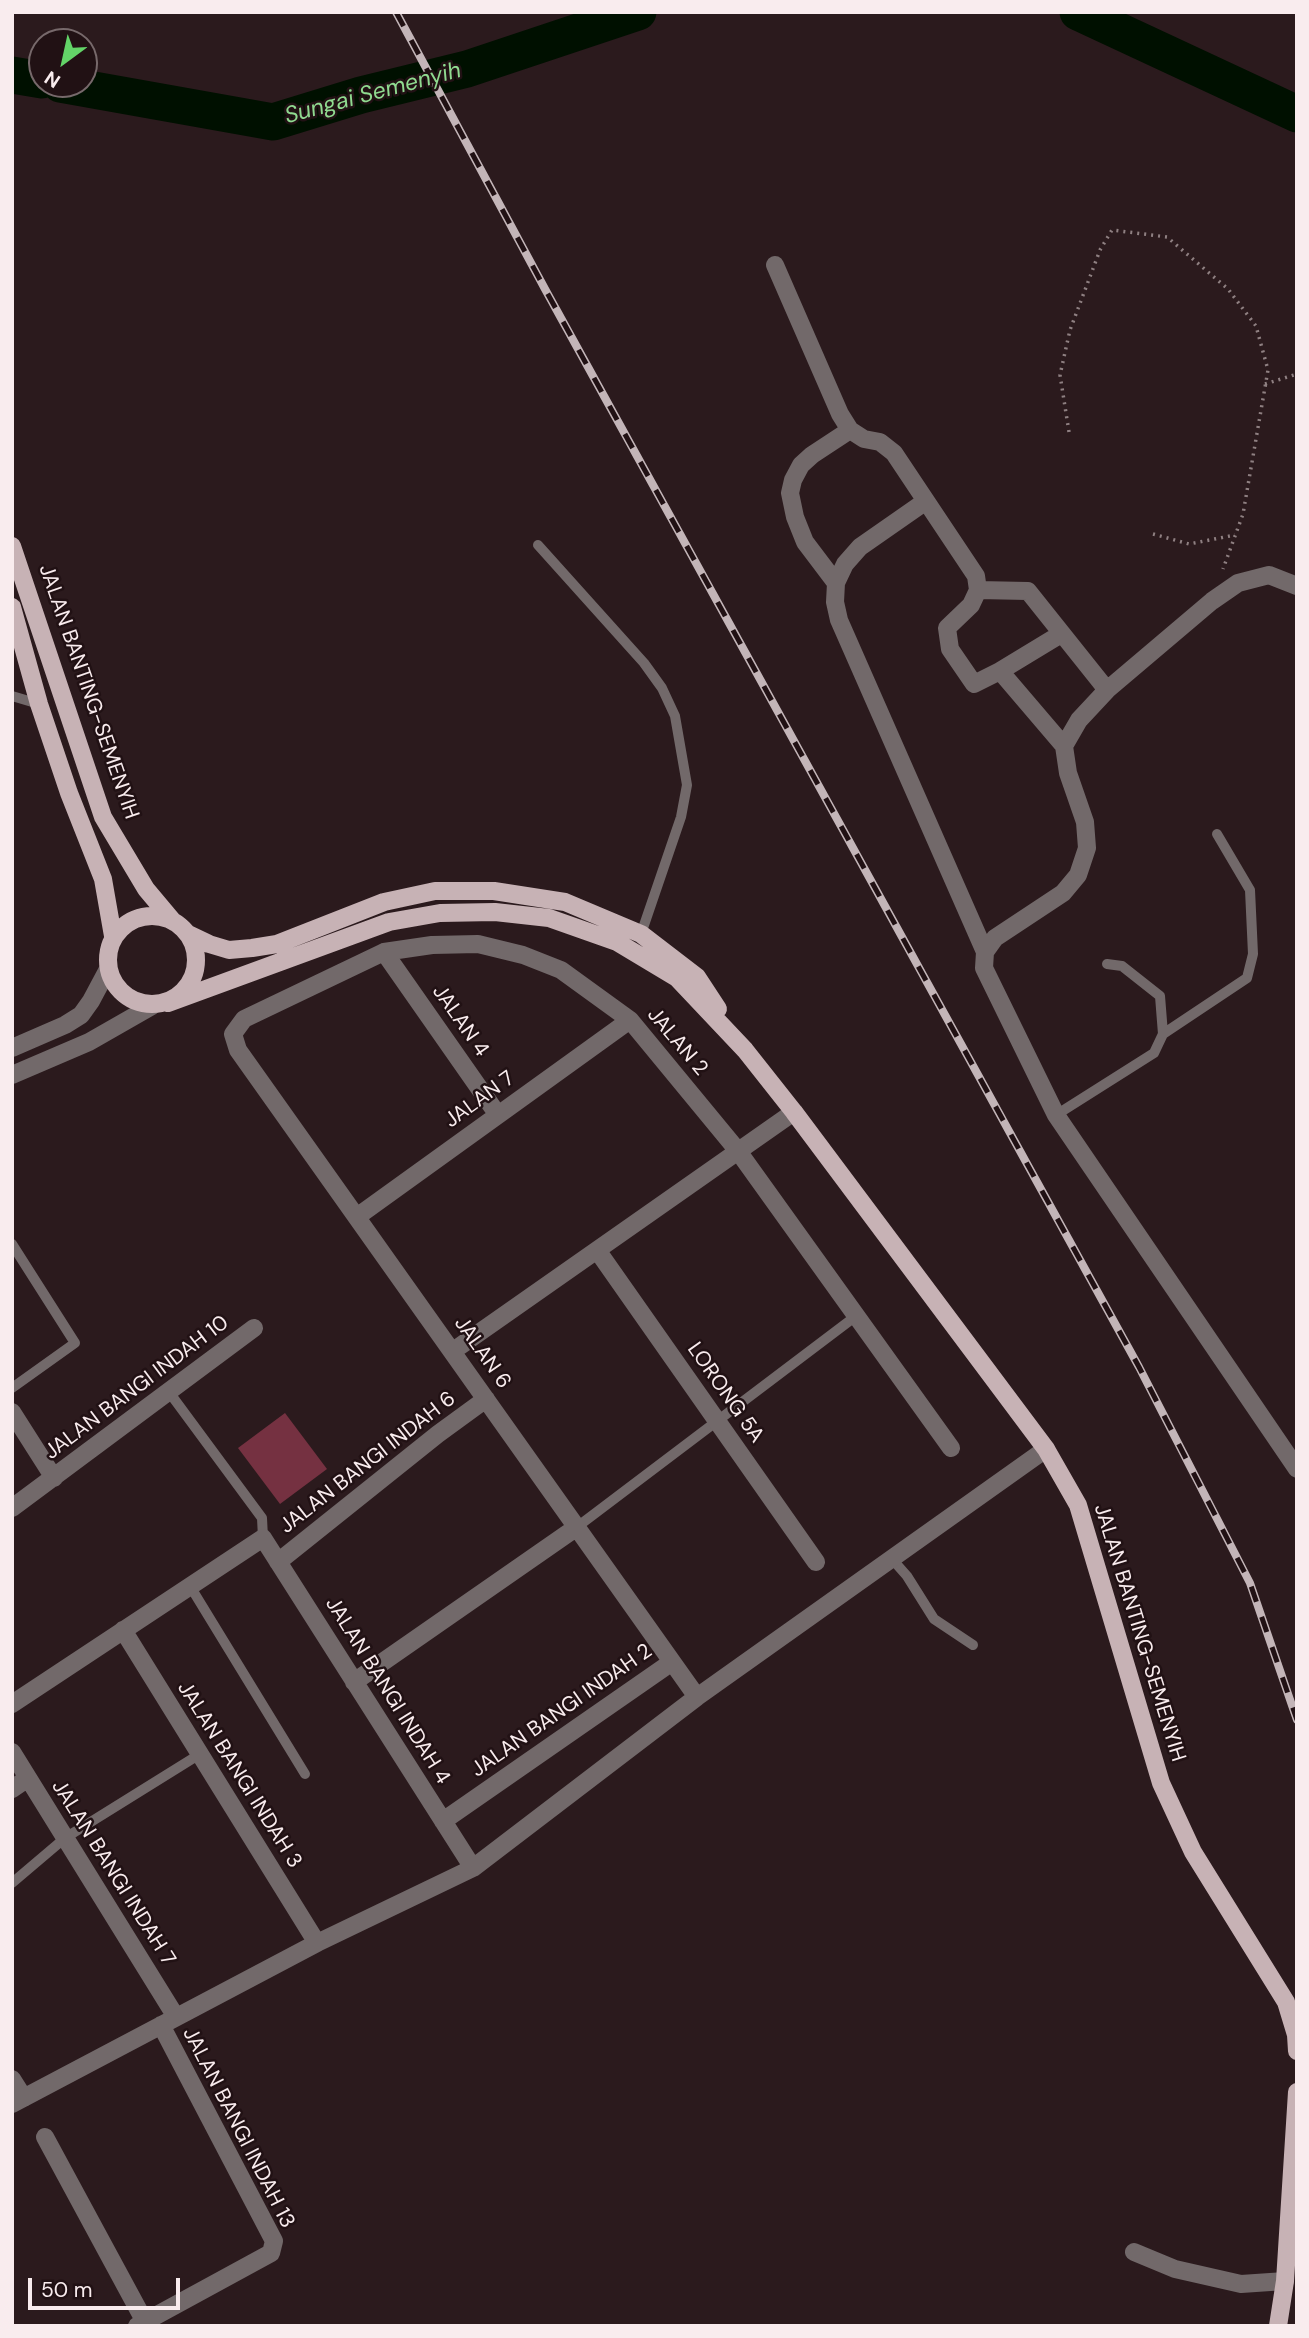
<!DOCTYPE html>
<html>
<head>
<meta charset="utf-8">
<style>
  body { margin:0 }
  #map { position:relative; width:1309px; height:2338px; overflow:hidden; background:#2b1a1d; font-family:"DM Sans",sans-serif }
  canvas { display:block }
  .frame { position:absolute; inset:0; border:14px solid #f9ecee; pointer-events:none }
  .north { position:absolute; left:28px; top:28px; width:70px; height:70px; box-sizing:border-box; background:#211114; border:2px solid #77696b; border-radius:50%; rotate:213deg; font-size:19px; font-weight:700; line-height:28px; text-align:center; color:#f9ecee }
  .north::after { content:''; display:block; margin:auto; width:24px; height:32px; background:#63d468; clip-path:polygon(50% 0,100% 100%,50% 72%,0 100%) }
  .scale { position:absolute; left:28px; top:2278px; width:152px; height:32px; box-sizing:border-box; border:4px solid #f9ecee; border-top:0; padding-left:9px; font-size:21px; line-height:24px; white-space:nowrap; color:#f9ecee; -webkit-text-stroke:5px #211114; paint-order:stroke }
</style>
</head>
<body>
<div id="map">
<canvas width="1309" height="2338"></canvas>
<div class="frame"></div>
<div class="north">N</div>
<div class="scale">50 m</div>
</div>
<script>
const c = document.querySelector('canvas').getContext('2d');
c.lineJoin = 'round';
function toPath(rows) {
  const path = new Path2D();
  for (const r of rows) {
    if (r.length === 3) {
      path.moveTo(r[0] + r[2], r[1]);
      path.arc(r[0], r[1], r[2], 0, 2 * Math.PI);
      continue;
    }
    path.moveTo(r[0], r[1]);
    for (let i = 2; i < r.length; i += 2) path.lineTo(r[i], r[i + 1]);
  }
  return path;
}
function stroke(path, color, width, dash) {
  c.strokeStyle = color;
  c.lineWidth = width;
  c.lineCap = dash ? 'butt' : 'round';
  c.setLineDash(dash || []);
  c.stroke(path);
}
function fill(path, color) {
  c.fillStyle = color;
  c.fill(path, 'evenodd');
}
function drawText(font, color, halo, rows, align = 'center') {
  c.font = font + ' "DM Sans",sans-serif';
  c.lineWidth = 5;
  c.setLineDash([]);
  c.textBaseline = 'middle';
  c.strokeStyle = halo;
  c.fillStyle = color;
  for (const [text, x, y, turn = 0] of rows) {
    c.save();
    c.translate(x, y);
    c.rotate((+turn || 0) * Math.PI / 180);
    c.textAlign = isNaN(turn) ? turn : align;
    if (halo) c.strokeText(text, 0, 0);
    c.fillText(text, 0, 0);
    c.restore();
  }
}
stroke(toPath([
  [1078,12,1297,114],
  [12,75,42,80],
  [60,84,273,122,361,95,467,69,638,12]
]), '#001000', 37);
fill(toPath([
  [285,1413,327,1469,280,1504,238,1448]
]), '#753141');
stroke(toPath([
  [1265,384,1297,374],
  [1069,432,1060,375,1070,330,1100,250,1112,230,1167,237,1228,289,1256,326,1268,370,1243,514,1223,569],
  [1153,534,1189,544,1235,535]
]), '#8f8082', 3.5, [2, 5]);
stroke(toPath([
  [538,545,644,663,662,688,675,716,687,785,681,817,641,934],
  [12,696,39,704],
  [1163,1034,1247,978,1253,954,1250,890,1217,834],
  [1056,1115,1154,1053,1163,1034,1160,996,1122,966,1107,964],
  [12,1244,75,1343,12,1388],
  [169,1392,262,1518,263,1538],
  [577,1527,856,1316],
  [892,1559,907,1576,934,1619,973,1645],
  [190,1586,305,1774],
  [12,1883,65,1838,200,1754]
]), '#72696a', 10);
stroke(toPath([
  [775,265,840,414,850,430,864,439,880,442,894,453,976,576,978,590,971,605,947,628,950,649,974,684,1000,671],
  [926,501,860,547,845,564,836,583,835,602,839,620,985,952],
  [836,583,805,542,795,517,790,493,793,480,801,465,812,455,850,430],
  [1297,586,1269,575,1238,583,1212,601,1107,690,1079,720,1064,746,1068,773,1085,822,1087,848,1078,875,1063,893,995,938,985,952,984,968,1056,1115,1297,1469],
  [978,590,1028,591,1107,690],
  [1061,634,1000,671,1064,746],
  [384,952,498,1115],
  [12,1048,65,1025,81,1015,91,1001,107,971],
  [12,1075,89,1042,152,1006],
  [358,1216,630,1020],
  [597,1250,816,1562],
  [453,1351,794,1112],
  [12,1412,54,1478],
  [12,1508,254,1328],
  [278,1562,438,1434,486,1399],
  [123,1630,317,1943],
  [354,1682,577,1527],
  [697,1697,238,1050,233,1034,244,1019,384,952,432,945,478,944,523,955,561,970,630,1020,738,1151,951,1448],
  [12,1704,263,1538,473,1868],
  [12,1752,176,2017],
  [12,1789,28,1778],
  [443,1821,672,1662],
  [12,2079,24,2098],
  [12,2104,317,1943,473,1868,697,1697,1046,1449],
  [45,2137,145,2322],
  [1134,2252,1175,2269,1241,2284,1285,2281],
  [137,2326,271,2253,274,2241,161,2025]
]), '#72696a', 18);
stroke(toPath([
  [12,546,103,817,146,889,172,920],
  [12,607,39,704,69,793,103,879,113,936],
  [152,960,44],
  [188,934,209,944,229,950,252,948,277,944,384,902,435,891,494,891,565,902,641,934,697,977,718,1009],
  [168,1003,389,922,440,913,495,912,549,918,617,942,677,978,745,1050,794,1112,1046,1449,1078,1505,1161,1783,1193,1852,1286,2002,1296,2035,1297,2051],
  [1278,2326,1285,2281,1297,2092]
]), '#c7b2b5', 18);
const rail = toPath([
  [396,12,545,289,1139,1367,1250,1583,1297,1720]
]);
stroke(rail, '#c3b5b8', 8);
stroke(rail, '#211114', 5, [16]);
drawText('21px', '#f9ecee', '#211114', [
  ["JALAN BANTING-SEMENYIH",88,692,71],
  ["JALAN 4",460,1021,55],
  ["JALAN 2",677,1042,50],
  ["JALAN 7",480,1100,-36],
  ["JALAN 6",482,1353,55],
  ["JALAN BANGI INDAH 10",137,1388,-37],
  ["LORONG 5A",725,1393,55],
  ["JALAN BANGI INDAH 6",368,1463,-38],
  ["JALAN BANTING-SEMENYIH",1139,1633,73],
  ["JALAN BANGI INDAH 4",387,1691,58],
  ["JALAN BANGI INDAH 2",562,1711,-35],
  ["JALAN BANGI INDAH 3",239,1775,58],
  ["JALAN BANGI INDAH 7",113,1873,58],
  ["JALAN BANGI INDAH 13",238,2128,63]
]);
drawText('italic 23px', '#90da90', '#211114', [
  ["Sungai Semenyih",373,94,-15]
]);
</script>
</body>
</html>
